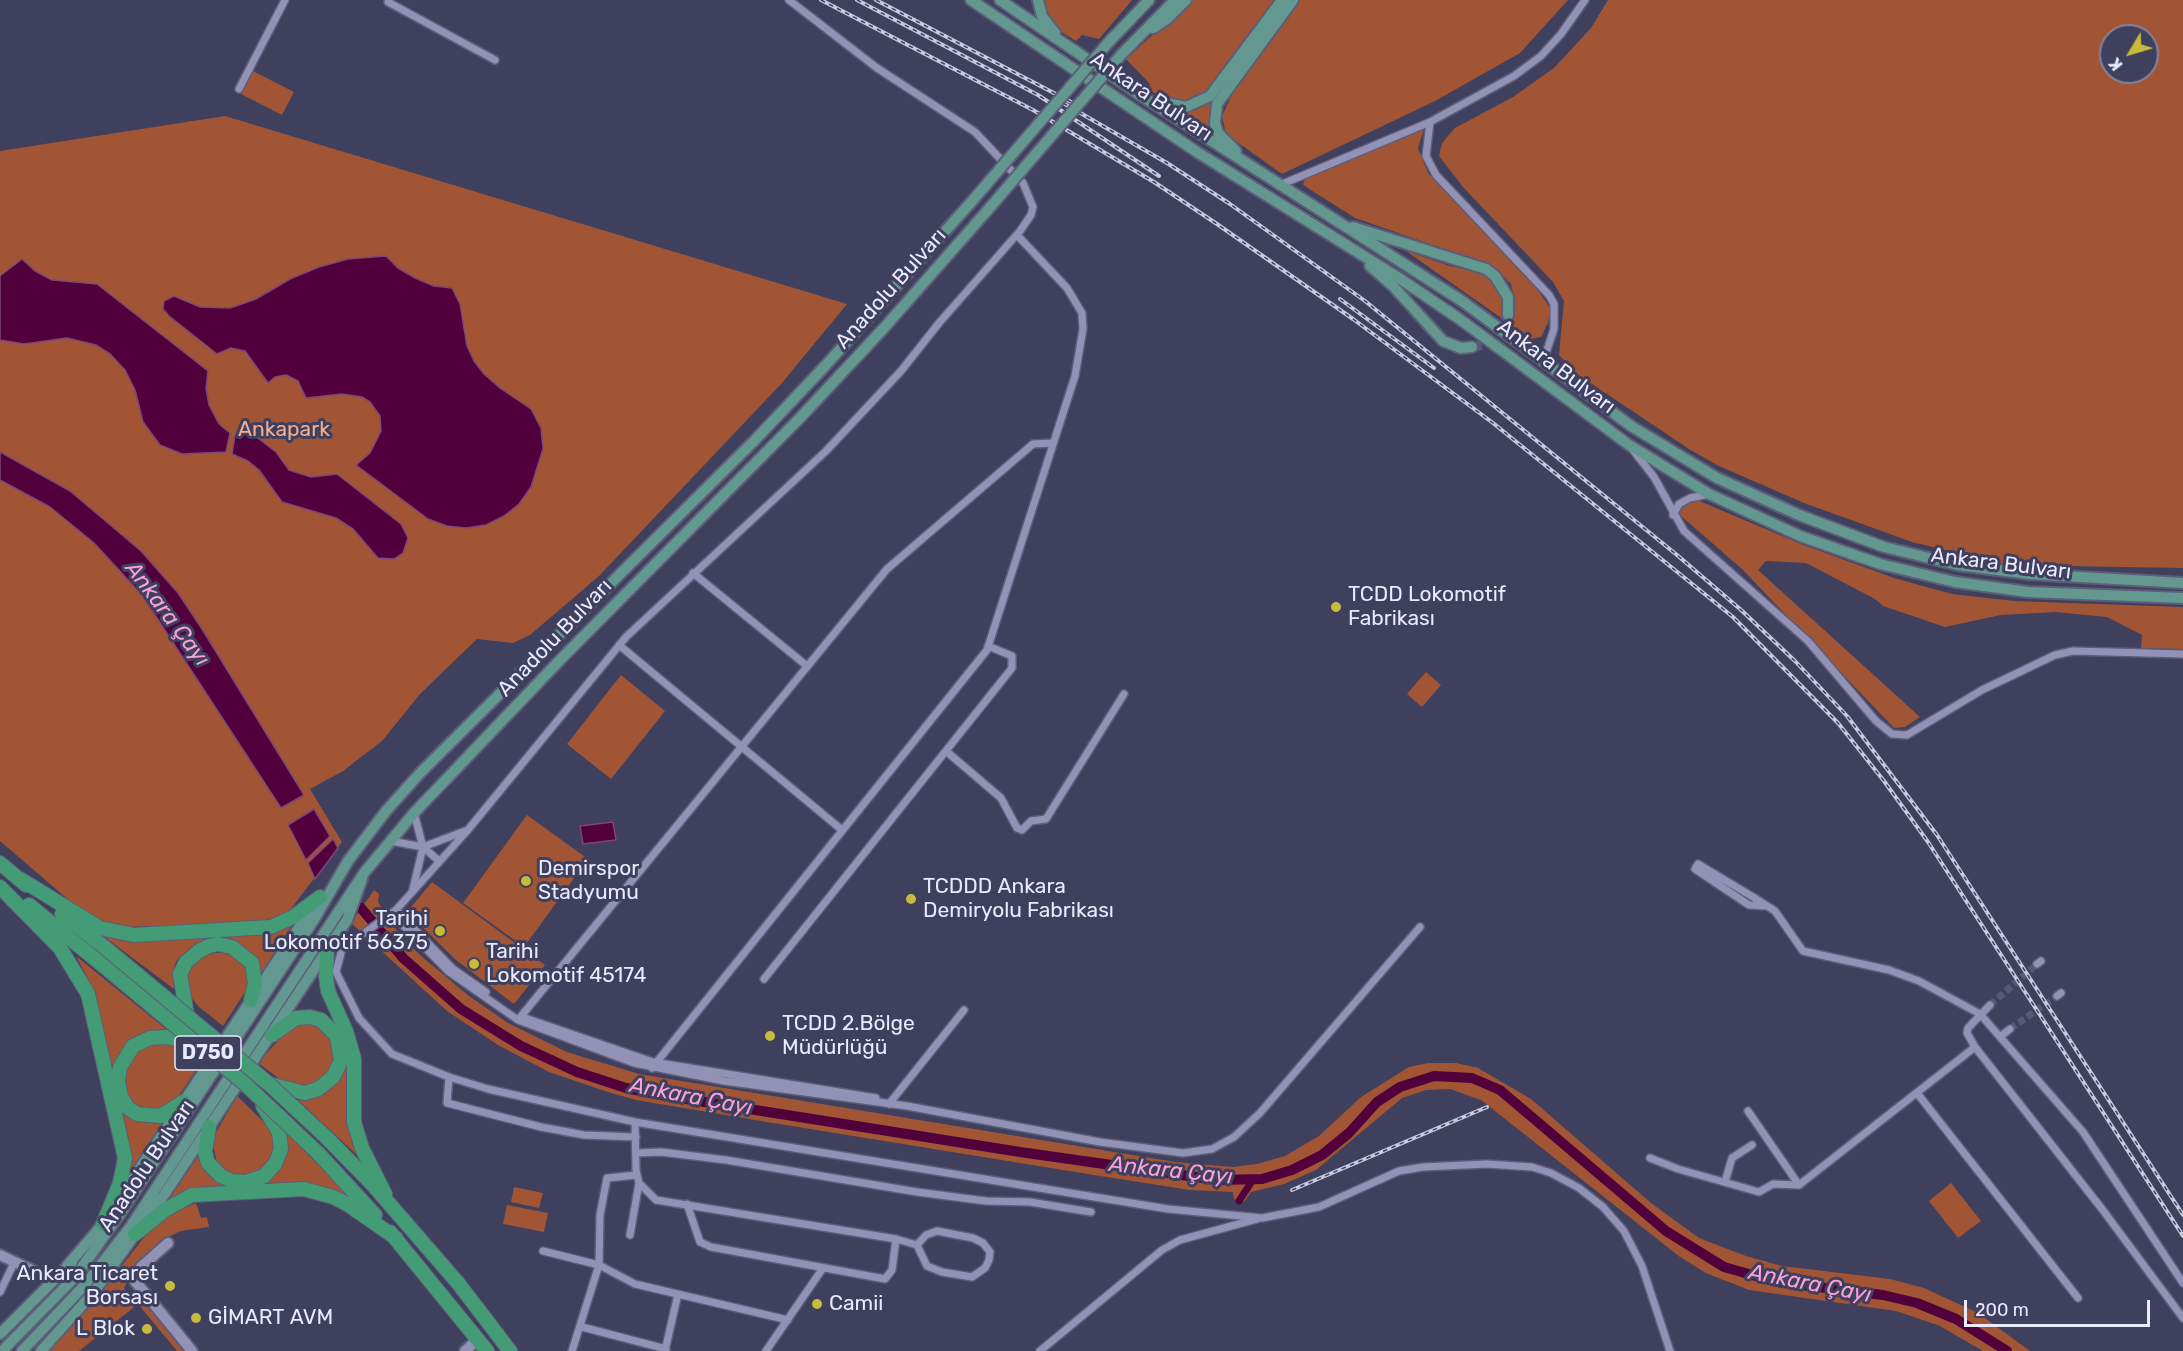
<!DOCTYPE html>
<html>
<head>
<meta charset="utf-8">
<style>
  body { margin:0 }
  #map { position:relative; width:2183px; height:1351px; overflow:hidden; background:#3f3f5e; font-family:Rubik,sans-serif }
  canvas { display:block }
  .north { position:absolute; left:2099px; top:24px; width:60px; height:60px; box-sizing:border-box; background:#3f3f5e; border:2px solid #83839e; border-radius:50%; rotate:232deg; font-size:16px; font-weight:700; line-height:24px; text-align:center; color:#e9eafe }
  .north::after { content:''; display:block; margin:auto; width:21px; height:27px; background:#c8bb3b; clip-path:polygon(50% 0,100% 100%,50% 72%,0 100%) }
  .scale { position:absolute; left:1964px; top:1300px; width:186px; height:27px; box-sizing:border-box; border:3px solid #e9eafe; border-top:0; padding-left:8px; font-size:18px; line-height:21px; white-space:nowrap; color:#e9eafe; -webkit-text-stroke:4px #3f3f5e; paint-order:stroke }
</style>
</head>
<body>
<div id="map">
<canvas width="2183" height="1351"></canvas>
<div class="north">K</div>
<div class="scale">200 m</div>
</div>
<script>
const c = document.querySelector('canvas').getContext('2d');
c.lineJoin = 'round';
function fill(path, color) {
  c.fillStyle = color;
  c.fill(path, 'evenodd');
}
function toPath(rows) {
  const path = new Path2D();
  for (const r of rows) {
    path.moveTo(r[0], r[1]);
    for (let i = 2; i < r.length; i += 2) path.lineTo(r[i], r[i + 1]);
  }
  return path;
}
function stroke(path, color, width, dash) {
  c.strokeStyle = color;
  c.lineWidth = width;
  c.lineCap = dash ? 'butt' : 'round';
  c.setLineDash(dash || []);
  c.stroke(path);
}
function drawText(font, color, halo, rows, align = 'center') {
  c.font = font + ' Rubik,sans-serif';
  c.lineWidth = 6;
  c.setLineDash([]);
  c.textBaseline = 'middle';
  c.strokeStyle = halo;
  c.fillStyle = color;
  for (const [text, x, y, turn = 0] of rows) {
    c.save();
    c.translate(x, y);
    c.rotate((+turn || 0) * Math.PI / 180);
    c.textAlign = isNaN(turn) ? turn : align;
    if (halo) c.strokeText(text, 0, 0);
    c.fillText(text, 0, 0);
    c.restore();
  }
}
fill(toPath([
  [1043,0,1132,0,1099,39,1082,35,1076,41,1055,28,1047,17],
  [1191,0,1277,0,1208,93,1186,103,1163,98,1148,89,1150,84,1126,59],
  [1296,0,1568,0,1520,53,1435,101,1282,174,1226,134,1222,116,1234,90,1279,30],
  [1608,0,2183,0,2183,568,2007,565,1912,542,1804,503,1719,466,1689,449,1577,374,1559,355,1564,301,1553,282,1463,187,1439,156,1442,143,1455,128,1513,97,1554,68,1591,28],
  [2111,36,2147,36,2147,72,2111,72],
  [253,71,294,92,282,115,241,94],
  [1216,97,1209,113,1210,132,1179,113,1195,110],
  [225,116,847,304,782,383,599,576,530,635,513,643,477,639,420,694,382,741,343,771,310,789,342,842,287,914,249,925,115,927,78,908,0,841,0,151],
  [1424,129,1418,148,1428,173,1534,284,1550,308,1548,323,1541,337,1531,339,1406,251,1450,266,1479,272,1492,279,1513,314,1515,302,1511,284,1493,266,1355,218,1303,185,1306,176],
  [1697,500,1801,544,1894,578,1952,594,2014,601,2183,607,2183,649,2141,648,2142,635,2107,617,2055,612,2001,615,1945,627,1883,606,1875,599,1806,563,1766,561,1758,570,1920,717,1905,727,1894,728,1742,569,1681,516,1679,509,1682,505],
  [1426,672,1441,685,1422,707,1407,694],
  [621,675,665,711,611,779,567,744],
  [527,815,588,859,524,947,463,903],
  [432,882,545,965,514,1004,456,960,407,912],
  [374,890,379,894,378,902,399,934,420,955,469,996,508,1023,567,1052,639,1074,1175,1162,1233,1167,1257,1164,1285,1156,1319,1136,1361,1097,1409,1067,1428,1063,1456,1063,1478,1068,1531,1099,1651,1203,1699,1238,1746,1256,1782,1266,1890,1279,1924,1288,1978,1313,2030,1351,1983,1351,1940,1326,1896,1311,1749,1290,1706,1273,1680,1257,1481,1100,1450,1089,1426,1090,1402,1098,1316,1170,1284,1184,1251,1192,1244,1202,1234,1199,1233,1192,1190,1190,1094,1175,767,1122,636,1100,608,1092,549,1072,498,1045,447,1011,351,923],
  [292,925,260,975,216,939,191,947,177,960,174,968,174,989,102,935],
  [213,953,224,953,238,957,246,967,249,986,223,1026,199,1007,186,991,186,979,191,969,199,959],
  [76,956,166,1029,143,1035,115,1073,129,1113,171,1117,125,1181,95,1004,88,979],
  [315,1023,334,1042,336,1060,328,1076,315,1084,301,1088,285,1083,258,1063,292,1025],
  [150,1043,175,1044,202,1061,176,1100,164,1109,142,1111,129,1099,124,1086,125,1071,135,1052],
  [347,1048,360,1158,298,1100,316,1094],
  [237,1096,268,1126,274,1136,274,1151,270,1161,262,1168,247,1175,236,1175,225,1169,217,1162,214,1150,213,1138],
  [284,1130,350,1197,325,1188,169,1200,165,1198,200,1145,219,1178,268,1175],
  [1951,1183,1981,1221,1958,1238,1929,1201],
  [514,1187,543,1193,539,1208,511,1202],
  [196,1203,201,1218,207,1217,209,1227,180,1231,169,1237,134,1269,124,1288,128,1294,138,1295,185,1351,177,1351,138,1304,79,1351,48,1351,97,1298,148,1232,167,1215],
  [507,1205,548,1213,544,1232,503,1224]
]), '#a25534');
const water = toPath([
  [386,256,398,268,415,278,434,286,452,288,460,304,467,346,474,361,484,374,500,388,531,409,541,428,543,449,531,487,519,504,504,516,486,525,466,528,447,526,428,519,356,465,370,453,381,431,380,416,370,402,362,397,342,394,306,398,298,381,286,375,275,377,268,383,245,351,231,348,217,354,169,316,163,309,164,301,174,296,200,307,230,308,256,299,290,279,319,267,348,259,386,256],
  [22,259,35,271,52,280,97,284,208,371,206,388,209,405,219,424,230,433,226,452,182,454,160,445,143,422,135,390,125,370,110,354,96,345,67,338,24,344,0,340,0,276,22,259],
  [250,432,276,452,289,470,311,477,337,474,401,524,408,538,403,553,394,559,378,558,353,529,336,518,282,502,259,470,248,461,232,454,235,435,250,432],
  [0,452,70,491,141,551,178,593,202,629,304,795,281,808,142,595,94,543,50,507,0,480,0,452],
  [314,809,330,836,306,860,288,825,314,809],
  [613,822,616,840,583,844,580,826,613,822],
  [333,839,338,848,315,879,308,863,333,839]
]);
fill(water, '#51003b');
stroke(water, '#7f4676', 1.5);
stroke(toPath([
  [1239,1201,1252,1181]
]), '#51003b', 7);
stroke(toPath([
  [361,908,403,958,461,1009,521,1046,577,1072,626,1088,661,1095,1020,1152,1217,1180,1262,1179,1292,1170,1322,1155,1349,1133,1377,1102,1400,1087,1434,1076,1472,1078,1500,1090,1666,1231,1724,1267,1777,1282,1883,1295,1917,1303,1956,1319,2007,1351]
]), '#51003b', 10);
stroke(toPath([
  [1990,1005,2037,964],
  [2010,1029,2057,996]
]), '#585976', 7, [7, 3.5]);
stroke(toPath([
  [1472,347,1487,344,1497,337,1508,315]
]), '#585976', 10, [10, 5]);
const street = toPath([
  [389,0,388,2,495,60],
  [789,0,877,68,975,132,1023,183,1033,207,1031,215,1020,231,939,323,901,371,826,451,626,637,467,831,396,910,342,949,336,972,359,1018,392,1054,449,1077,488,1089,635,1122,1168,1209,1262,1218,1319,1207,1399,1171,1423,1167,1487,1164,1532,1167,1551,1173,1579,1188,1603,1207,1624,1231,1642,1266,1670,1351],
  [239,89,285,0],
  [1430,122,1426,156,1436,175,1549,295,1554,304,1554,329,1544,359],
  [1280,185,1430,122,1514,76,1541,56,1561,34,1585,0],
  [1633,450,1654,477,1684,531,1808,641,1876,721,1892,734,1907,735,1982,690,2055,655,2073,651,2183,654],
  [1673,515,1679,504,1690,498,1709,494],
  [693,573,807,666],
  [619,645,842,830],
  [946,751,1001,798,1017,828,1022,830,1031,821,1046,819,1124,694],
  [414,813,423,847,465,831],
  [391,841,423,847,413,889],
  [423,847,439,861],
  [1766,906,1749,905,1695,869,1698,864,1753,897,1775,911,1803,951,1889,970,1919,981,1980,1014,2083,1132,2183,1283],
  [396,910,452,968,486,992],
  [392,914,449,972,518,1020,634,1063,724,1081,907,1106,1100,1142,1183,1153,1212,1149,1234,1137,1260,1113,1420,927],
  [2037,964,2041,961],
  [764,979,1012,668,1012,656,988,646],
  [2057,996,2061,993],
  [525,1018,653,1062,876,1098],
  [518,1020,887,569,1033,444,1052,443],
  [2001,1036,2010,1029],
  [1975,1047,1967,1033,1968,1028,1990,1005],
  [652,1068,987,650,1075,376,1083,329,1082,313,1067,288,1017,235],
  [449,1077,447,1103,541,1127,584,1135,636,1137],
  [1917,1093,2078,1298],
  [889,1104,964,1010],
  [1748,1111,1799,1185],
  [635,1122,636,1170,639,1183,656,1200,896,1239,917,1245,927,1266,942,1272,972,1277,985,1268,989,1260,990,1252,983,1243,973,1238,937,1231,926,1235,917,1245],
  [636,1153,661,1152,726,1160,917,1192,986,1201,1030,1202,1091,1212],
  [1650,1158,1678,1169,1759,1192,1773,1184,1799,1185,1975,1047,2102,1209,2183,1318],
  [1725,1182,1732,1158,1752,1145],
  [687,1204,700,1242,711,1247,885,1279,892,1270,896,1239],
  [630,1235,639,1183],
  [543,1251,599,1265,635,1284,788,1320],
  [0,1292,14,1263],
  [582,1327,666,1349],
  [572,1351,599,1265,600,1215,607,1178,637,1175],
  [665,1351,678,1294],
  [766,1351,823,1268],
  [1040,1351,1162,1250,1180,1240,1257,1219]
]);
const secondary = toPath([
  [168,1243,141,1267,135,1281,192,1351],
  [0,1255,53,1280],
  [465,1351,478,1339]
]);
const primary = toPath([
  [971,0,1197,152,1399,278,1461,320,1629,445,1709,494,1800,536,1880,564,1955,582,2028,592,2183,598],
  [1000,0,1140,95,1462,301,1631,426,1717,478,1799,515,1884,547,1958,565,2029,574,2183,583],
  [1038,0,1042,16,1055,33],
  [1153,28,1167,19,1186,0],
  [1108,43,1149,0],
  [1121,55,1175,0],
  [1157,101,1186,107,1210,96,1282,0],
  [1236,151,1218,133,1215,123,1217,104,1293,0],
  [1353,227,1486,269,1495,276,1508,297,1508,315],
  [1370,266,1393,286,1443,341,1461,348,1472,347],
  [140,1226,164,1195,347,920,362,879],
  [67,1266,103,1224,316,902],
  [0,1334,72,1262],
  [2,1351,75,1277,120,1214,315,918,348,861,386,811,421,772,755,440,826,365,973,200],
  [22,1351,84,1286,131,1226,364,873,414,813,561,659,798,420,884,328,986,212],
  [41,1351,94,1292,135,1234]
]);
const highway = toPath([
  [0,863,26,885],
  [20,879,100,928,134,935,271,927,293,917,320,897],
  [0,887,60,948,88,994,125,1158,120,1183,103,1224],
  [29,905,94,958],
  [62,914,103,946],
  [327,948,326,977,328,991,346,1031,354,1059,354,1122,362,1148,385,1194],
  [187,1015,180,974,186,962,199,951,209,946,218,944,232,947,252,963,255,983,251,1000],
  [269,1084,305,1093,318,1089,333,1077,341,1061,337,1036,321,1020,310,1017,296,1018,272,1035],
  [183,1102,161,1116,137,1114,128,1108,121,1097,118,1081,120,1067,133,1046,150,1038,167,1037,197,1044],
  [209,1127,205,1152,208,1163,221,1176,232,1181,246,1182,264,1176,275,1164,281,1149,279,1132,263,1106],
  [327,1138,373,1185,458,1283,510,1351],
  [318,1153,375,1215],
  [390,1232,487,1351],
  [135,1234,165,1210,192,1195,304,1189,333,1197,347,1204,396,1238]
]);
stroke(street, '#5d5d77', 10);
stroke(secondary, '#5d5d77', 14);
stroke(primary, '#5d5d77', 14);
stroke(highway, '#5d5d77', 16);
stroke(street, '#9192b5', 7);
stroke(secondary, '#9192b5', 10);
stroke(primary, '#639890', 10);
stroke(highway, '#449c77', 14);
const rail = toPath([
  [821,0,1033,110,1154,182,1217,224,1353,319,1493,423,1733,617,1838,723,1884,781,1928,842,2183,1236],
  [857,0,1038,95,1159,176],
  [876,0,1073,103],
  [1063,103,1167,163,1230,204,1365,301,1677,555,1740,609,1795,661,1847,716,1937,835,2183,1215],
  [1340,299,1434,368],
  [1292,1190,1487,1107]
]);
stroke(rail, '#c8c8df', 4);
stroke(rail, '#3f3f5e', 1.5, [4.5]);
const primaryBridge = toPath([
  [973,200,1108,43],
  [986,212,1121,55]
]);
const highwayBridge = toPath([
  [103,946,269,1084,327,1138],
  [94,958,245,1084,318,1153]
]);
stroke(primaryBridge, '#5d5d77', 14, []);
stroke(highwayBridge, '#5d5d77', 16, []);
stroke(primaryBridge, '#639890', 10);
stroke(highwayBridge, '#449c77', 14);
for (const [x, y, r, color] of [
  [1336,607,6,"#c8bb3b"],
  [526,881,6,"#c8bb3b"],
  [911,899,6,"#c8bb3b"],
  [440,931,6,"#c8bb3b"],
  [474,964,6,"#c8bb3b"],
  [770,1036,6,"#c8bb3b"],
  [170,1286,6,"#c8bb3b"],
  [817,1304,6,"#c8bb3b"],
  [196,1318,6,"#c8bb3b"],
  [147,1329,6,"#c8bb3b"]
]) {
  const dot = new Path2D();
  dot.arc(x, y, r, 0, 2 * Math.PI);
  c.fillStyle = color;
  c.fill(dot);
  stroke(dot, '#3f3f5e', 2);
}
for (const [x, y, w] of [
  [208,1053,66]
]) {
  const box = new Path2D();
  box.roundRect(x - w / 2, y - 17, w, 34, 4.5);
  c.fillStyle = '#3f3f5e';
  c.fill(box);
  stroke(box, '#e9eafe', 1.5);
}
drawText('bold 20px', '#e9eafe', null, [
  ["D750",208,1053]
]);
drawText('21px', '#e9eafe', '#3f3f5e', [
  ["Ankara Bulvarı",1151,97,34],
  ["Anadolu Bulvarı",891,289,-48],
  ["Ankara Bulvarı",1556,367,37],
  ["Ankara Bulvarı",2001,564,7],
  ["Anadolu Bulvarı",555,638,-46],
  ["Anadolu Bulvarı",147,1166,-56]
]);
drawText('21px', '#f5ae90', '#3f3f5e', [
  ["Ankapark",284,430]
]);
drawText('21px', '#e9eafe', '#3f3f5e', [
  ["TCDD Lokomotif",1348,595],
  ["Fabrikası",1348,619],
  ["Demirspor",538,869],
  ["Stadyumu",538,893],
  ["TCDDD Ankara",923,887],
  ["Demiryolu Fabrikası",923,911],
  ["Tarihi",428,919,"right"],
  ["Lokomotif 56375",428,943,"right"],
  ["Tarihi",486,952],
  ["Lokomotif 45174",486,976],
  ["TCDD 2.Bölge",782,1024],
  ["Müdürlüğü",782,1048],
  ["Ankara Ticaret",158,1274,"right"],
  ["Borsası",158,1298,"right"],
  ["Camii",829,1304],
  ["GİMART AVM",208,1318],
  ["L Blok",135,1329,"right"]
], 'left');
drawText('italic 22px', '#fba1d7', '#3f3f5e', [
  ["Ankara Çayı",167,614,53],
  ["Ankara Çayı",691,1097,11],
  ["Ankara Çayı",1171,1171,6],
  ["Ankara Çayı",1810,1284,11]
]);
</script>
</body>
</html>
